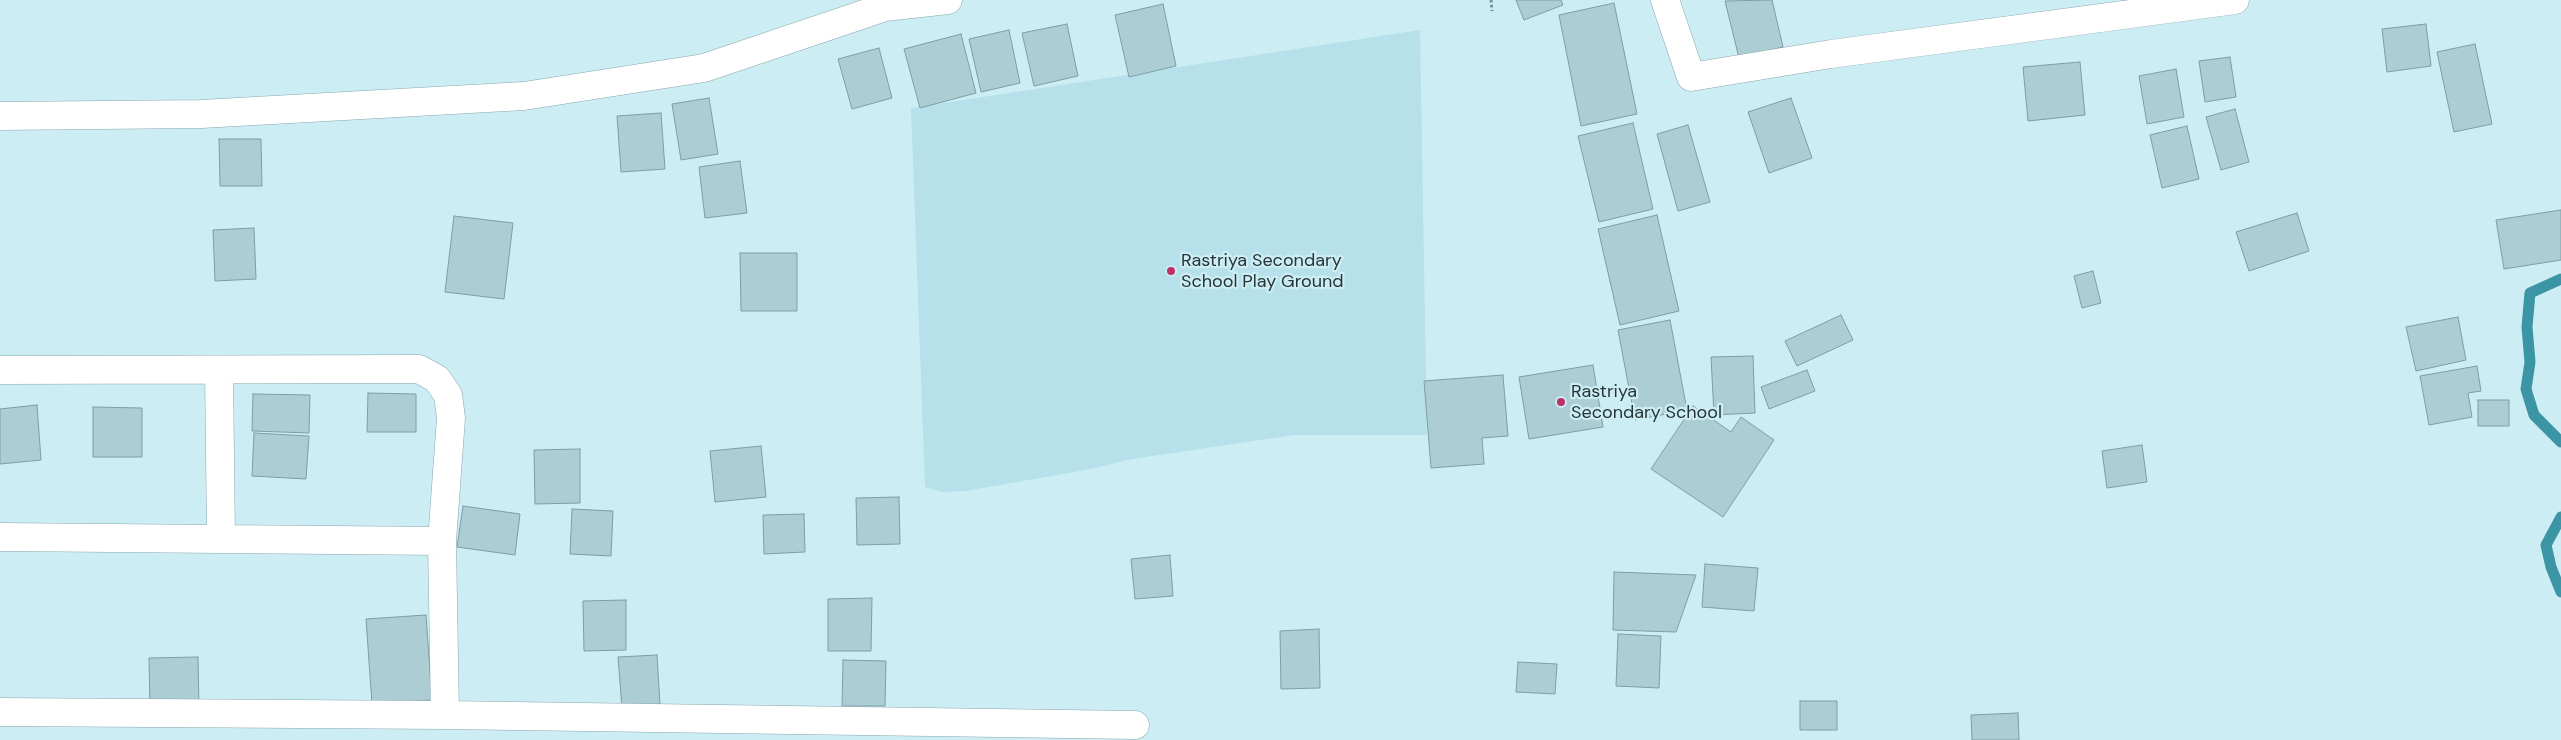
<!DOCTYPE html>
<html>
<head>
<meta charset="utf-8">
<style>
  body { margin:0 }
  canvas { display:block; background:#ccedf4 }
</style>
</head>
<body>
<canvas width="2561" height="740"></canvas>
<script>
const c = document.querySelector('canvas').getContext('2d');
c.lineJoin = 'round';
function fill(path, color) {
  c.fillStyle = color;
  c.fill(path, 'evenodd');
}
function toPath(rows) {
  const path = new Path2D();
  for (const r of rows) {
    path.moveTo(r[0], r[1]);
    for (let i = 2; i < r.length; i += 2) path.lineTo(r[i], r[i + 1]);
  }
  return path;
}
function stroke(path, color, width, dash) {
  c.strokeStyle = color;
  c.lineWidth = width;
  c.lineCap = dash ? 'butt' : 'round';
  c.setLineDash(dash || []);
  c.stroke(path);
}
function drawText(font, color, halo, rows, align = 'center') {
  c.font = font + ' "DM Sans",sans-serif';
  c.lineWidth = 4.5;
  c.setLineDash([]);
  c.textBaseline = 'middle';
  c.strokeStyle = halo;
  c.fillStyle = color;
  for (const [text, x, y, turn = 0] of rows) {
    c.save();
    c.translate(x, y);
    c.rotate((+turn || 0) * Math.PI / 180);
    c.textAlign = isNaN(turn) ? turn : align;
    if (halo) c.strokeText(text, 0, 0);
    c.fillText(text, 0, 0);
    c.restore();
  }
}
fill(toPath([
  [1420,30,1427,435,1294,435,1132,459,1091,469,966,491,942,492,925,487,911,108]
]), '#b7e1ea');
stroke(toPath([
  [2561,279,2530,293,2527,327,2530,362,2526,389,2534,415,2561,442],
  [2561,517,2546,545,2551,567,2561,592]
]), '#3c95a5', 11);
const building = toPath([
  [1516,0,1561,0,1563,5,1524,20,1516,0],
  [1772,0,1783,47,1739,58,1725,1,1772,0],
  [1614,3,1637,114,1581,126,1559,15,1614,3],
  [1163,4,1176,66,1129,77,1115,15,1163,4],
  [1067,24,1078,76,1034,86,1022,33,1067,24],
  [2426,24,2431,66,2387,72,2382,29,2426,24],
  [1009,30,1020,83,981,92,969,39,1009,30],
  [961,34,976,93,920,108,904,49,961,34],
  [2475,44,2492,124,2454,132,2437,52,2475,44],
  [879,48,892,98,852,109,838,59,879,48],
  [2230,57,2236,97,2205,102,2199,61,2230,57],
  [2080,62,2085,115,2028,121,2023,67,2080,62],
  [2176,69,2184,117,2147,124,2139,76,2176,69],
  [709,98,718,154,681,160,672,104,709,98],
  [1791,98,1812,158,1769,173,1748,112,1791,98],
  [2235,109,2249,162,2221,170,2206,117,2235,109],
  [661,113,665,169,621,172,617,116,661,113],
  [1633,123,1653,209,1599,222,1578,136,1633,123],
  [1688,125,1710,202,1678,211,1657,134,1688,125],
  [2187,126,2199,179,2162,188,2150,135,2187,126],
  [219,139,261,139,262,186,220,186,219,139],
  [740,161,747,213,705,218,699,167,740,161],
  [2561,210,2561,260,2504,269,2496,220,2561,210],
  [2297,213,2309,251,2249,271,2236,232,2297,213],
  [1657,215,1679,311,1620,325,1598,229,1657,215],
  [454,216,513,223,504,299,445,292,454,216],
  [254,228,256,279,215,281,213,230,254,228],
  [740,253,797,253,797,311,741,311,740,253],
  [2093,271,2101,303,2082,308,2074,276,2093,271],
  [1841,315,1853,340,1797,366,1785,341,1841,315],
  [2458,317,2466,360,2416,371,2406,327,2458,317],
  [1670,320,1687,410,1635,420,1618,330,1670,320],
  [1753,356,1755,413,1714,415,1711,357,1753,356],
  [1593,365,1603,427,1529,439,1519,377,1593,365],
  [2477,366,2481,391,2468,393,2472,417,2429,425,2420,376,2477,366],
  [1807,370,1815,391,1769,409,1761,387,1807,370],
  [1503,375,1508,436,1482,438,1484,464,1431,468,1424,381,1503,375],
  [368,393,416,394,416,432,367,432,368,393],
  [253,394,310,395,309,433,252,431,253,394],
  [2478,400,2509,400,2509,426,2478,426,2478,400],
  [37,405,41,460,0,464,0,409,37,405],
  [1693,406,1731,432,1741,417,1774,440,1723,517,1651,469,1693,406],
  [93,407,142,408,142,457,93,457,93,407],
  [254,433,309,436,306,479,252,476,254,433],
  [2142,445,2147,482,2107,488,2102,451,2142,445],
  [761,446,766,497,715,502,710,451,761,446],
  [580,449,580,503,535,504,534,450,580,449],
  [899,497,900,544,857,545,856,498,899,497],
  [463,506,520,514,515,555,457,547,463,506],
  [572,509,613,511,611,556,570,554,572,509],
  [804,514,805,552,764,554,763,515,804,514],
  [1170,555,1173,596,1135,599,1131,559,1170,555],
  [1705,564,1758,568,1754,611,1702,607,1705,564],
  [1614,572,1696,575,1676,632,1613,630,1614,572],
  [872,598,871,651,828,651,828,599,872,598],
  [626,600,626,650,584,651,583,601,626,600],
  [426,615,432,700,372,704,366,619,426,615],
  [1319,629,1320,688,1281,689,1280,631,1319,629],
  [1618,634,1661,636,1659,688,1616,686,1618,634],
  [657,655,660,705,622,708,618,657,657,655],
  [198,657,199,708,150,709,149,658,198,657],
  [843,660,886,661,885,706,842,706,843,660],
  [1518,662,1557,664,1555,694,1516,692,1518,662],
  [1800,701,1837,701,1837,730,1800,730,1800,701],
  [2018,713,2019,740,1972,740,1971,715,2018,713]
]);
fill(building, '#adcdd4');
stroke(building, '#7e9da4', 1);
const street = toPath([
  [1665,0,1691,77,1831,54,2235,0],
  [0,116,201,114,524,96,704,68,885,7,948,0],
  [0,370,419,369,437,379,448,395,451,418,442,541,445,715],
  [219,370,221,539],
  [0,537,442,541],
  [0,712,445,715,1135,725]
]);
stroke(street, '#88a7ae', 29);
stroke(toPath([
  [1491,0,1492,11]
]), '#788f93', 3, [2.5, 2.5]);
stroke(street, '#fff', 28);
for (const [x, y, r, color] of [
  [1171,271,5,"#bd3167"],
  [1561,402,5,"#bd3167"]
]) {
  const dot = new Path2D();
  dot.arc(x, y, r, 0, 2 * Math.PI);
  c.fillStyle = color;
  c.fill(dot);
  stroke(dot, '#ccedf4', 2);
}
drawText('18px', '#273436', '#ccedf4', [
  ["Rastriya Secondary",1181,261],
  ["School Play Ground",1181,282],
  ["Rastriya",1571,392],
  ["Secondary School",1571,413]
], 'left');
</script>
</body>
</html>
